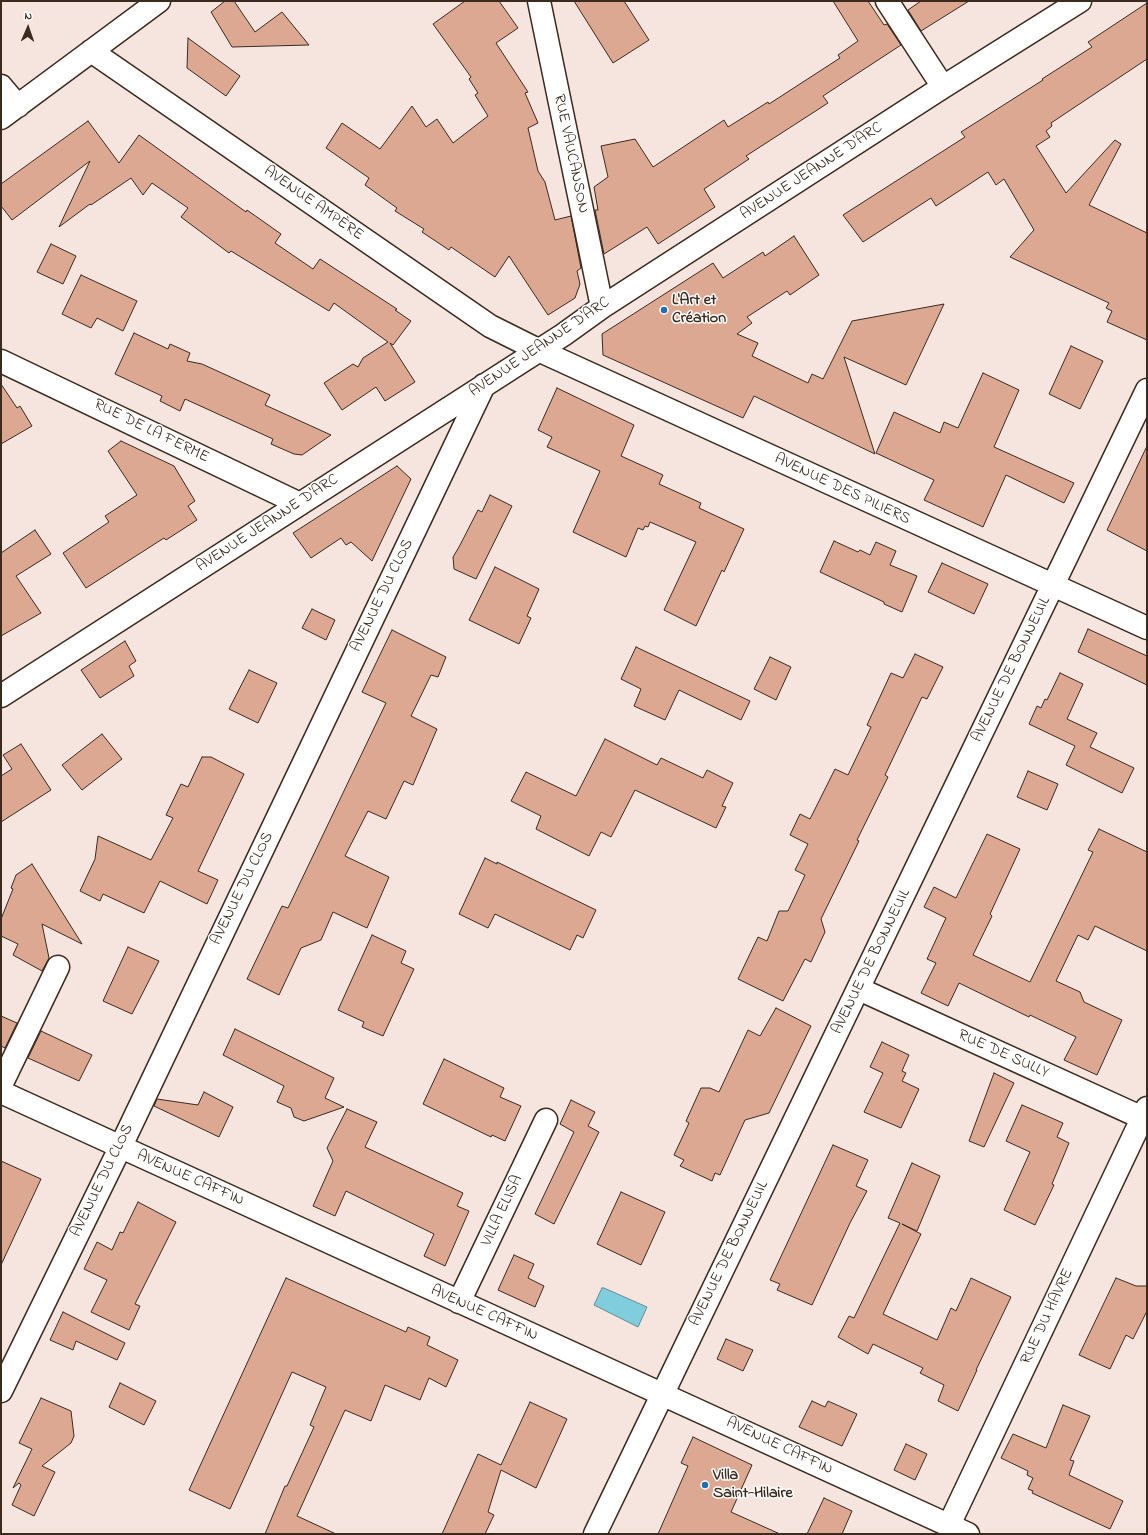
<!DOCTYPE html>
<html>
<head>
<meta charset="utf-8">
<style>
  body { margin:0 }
  #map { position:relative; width:1148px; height:1535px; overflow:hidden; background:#f5e5de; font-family:"Indie Flower",sans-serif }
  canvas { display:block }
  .frame { position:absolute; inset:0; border:2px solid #3b2a1e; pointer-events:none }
  .north { position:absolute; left:8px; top:8px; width:40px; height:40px; -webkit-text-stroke:3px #fff; paint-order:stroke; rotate:2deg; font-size:11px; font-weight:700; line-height:16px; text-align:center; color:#3b2a1e }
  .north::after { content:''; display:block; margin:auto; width:14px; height:18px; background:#3b2a1e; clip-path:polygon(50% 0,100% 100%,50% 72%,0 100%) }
</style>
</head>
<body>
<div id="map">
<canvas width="1148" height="1535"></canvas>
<div class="frame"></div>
<div class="north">N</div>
</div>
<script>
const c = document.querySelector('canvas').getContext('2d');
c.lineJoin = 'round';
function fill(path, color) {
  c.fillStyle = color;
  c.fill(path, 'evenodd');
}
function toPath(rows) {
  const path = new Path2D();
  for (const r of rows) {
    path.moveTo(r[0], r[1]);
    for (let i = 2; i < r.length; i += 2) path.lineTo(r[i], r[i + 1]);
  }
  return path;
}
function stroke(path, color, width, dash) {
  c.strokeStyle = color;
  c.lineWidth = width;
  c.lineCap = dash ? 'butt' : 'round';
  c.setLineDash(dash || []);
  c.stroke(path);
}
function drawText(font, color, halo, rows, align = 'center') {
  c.font = font + ' "Indie Flower",sans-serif';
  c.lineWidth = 3;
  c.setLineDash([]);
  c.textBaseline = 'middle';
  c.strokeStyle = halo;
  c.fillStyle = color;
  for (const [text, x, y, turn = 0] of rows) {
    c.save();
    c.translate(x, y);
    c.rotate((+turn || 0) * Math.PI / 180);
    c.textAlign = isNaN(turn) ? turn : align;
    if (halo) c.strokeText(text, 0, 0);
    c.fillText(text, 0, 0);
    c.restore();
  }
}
const water = toPath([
  [602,1288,604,1288,647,1307,638,1327,594,1305,602,1288]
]);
fill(water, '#80cdde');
stroke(water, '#648c91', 1);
const building = toPath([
  [225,1,234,1,255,32,282,12,309,45,232,47,211,12,225,1],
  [465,1,499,1,518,28,496,43,528,92,525,93,538,123,528,128,538,171,545,182,555,220,571,216,581,268,577,271,580,284,575,298,548,315,509,256,495,277,451,247,449,250,422,232,424,229,395,211,397,208,365,185,369,178,326,148,342,123,380,149,412,106,426,127,437,119,453,143,488,116,475,95,478,93,469,79,471,77,433,24,465,1],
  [574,1,624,1,649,40,613,63,574,1],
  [833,1,868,1,884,25,887,24,901,45,823,96,828,103,746,156,749,159,704,189,715,207,658,244,647,227,604,254,595,210,598,210,594,187,608,177,601,146,635,139,653,167,724,120,728,127,768,102,769,104,840,58,838,55,858,41,833,1],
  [921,1,969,1,921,31,908,10,921,1],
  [1147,3,1147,59,1051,123,1052,126,1046,131,1050,137,1036,146,1066,193,1115,140,1121,144,1089,205,1147,233,1147,340,1107,322,1112,311,1106,308,1109,303,1010,257,1034,230,1004,179,996,185,988,172,936,206,931,198,863,242,843,215,965,137,961,132,1043,80,1042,79,1092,47,1088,42,1147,3],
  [188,38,240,76,226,96,187,68,188,38],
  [88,121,119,163,139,135,246,212,247,210,281,234,275,243,313,269,320,259,397,309,395,310,411,321,393,345,390,343,415,382,385,401,376,387,342,410,324,383,353,364,358,367,363,358,388,342,334,303,329,311,231,251,229,253,181,217,188,208,152,183,143,195,131,178,91,205,90,204,59,227,90,161,12,220,1,206,1,184,88,121],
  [794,236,819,275,790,295,787,291,747,317,752,323,737,334,758,343,752,356,808,383,812,374,823,379,852,321,944,304,906,385,844,357,875,454,754,396,743,418,603,355,602,334,713,263,723,278,763,252,765,256,794,236],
  [51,244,76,256,63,284,37,272,51,244],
  [81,275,137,301,123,331,97,318,91,328,62,314,81,275],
  [134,333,168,349,170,344,190,353,187,361,202,364,270,395,265,405,331,435,302,455,294,454,271,444,273,439,185,399,180,411,160,401,162,396,115,374,134,333],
  [1071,346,1103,361,1080,409,1049,394,1071,346],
  [983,373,1019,390,994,447,1074,483,1064,503,1006,475,983,527,924,500,934,480,876,453,894,412,940,433,944,422,958,428,983,373],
  [1,384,17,408,20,406,32,426,1,444,1,384],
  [557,388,634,425,621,456,663,475,659,484,701,503,699,508,744,529,724,572,722,570,696,626,664,610,696,542,650,522,648,527,645,526,643,530,638,528,626,557,573,532,600,471,547,447,552,437,538,430,557,388],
  [121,441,174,466,195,501,188,506,197,520,166,540,164,538,86,588,63,553,109,522,105,516,137,495,108,451,121,441],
  [1147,446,1147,551,1107,530,1147,446],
  [397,466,411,479,372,561,351,542,346,545,341,538,311,558,293,533,397,466],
  [490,495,512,506,476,579,454,569,453,557,459,547,478,510,482,512,490,495],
  [35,530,51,554,16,576,41,613,1,636,1,553,35,530],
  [834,541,858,552,860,550,870,555,876,542,896,551,890,565,917,576,902,612,884,604,884,602,820,572,834,541],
  [942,563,988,584,974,614,928,592,942,563],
  [495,567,539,589,527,616,531,618,519,644,469,620,495,567],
  [312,609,335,620,326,640,302,628,312,609],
  [1088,629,1147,656,1147,685,1078,652,1088,629],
  [392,630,446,657,438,677,431,675,411,716,437,729,413,785,404,781,386,819,368,811,345,856,389,877,367,928,333,912,321,940,301,948,279,995,247,979,282,906,288,908,386,703,362,692,392,630],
  [125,641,136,661,129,666,134,676,100,698,81,670,125,641],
  [636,647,750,701,741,720,679,690,665,720,634,706,641,689,621,679,636,647],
  [915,654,943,667,927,699,922,697,885,775,888,777,857,840,859,841,821,919,825,932,811,962,805,959,783,1001,738,979,758,937,767,941,779,911,788,911,805,875,795,870,808,844,790,835,800,814,810,819,835,769,848,775,871,727,867,725,891,673,903,678,915,654],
  [770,657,791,667,776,700,754,689,770,657],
  [249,670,277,683,258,723,229,709,249,670],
  [1060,673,1083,684,1067,719,1097,733,1090,747,1134,768,1122,793,1066,765,1075,746,1029,724,1037,706,1041,708,1045,699,1047,700,1060,673],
  [102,734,122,759,82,790,62,765,102,734],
  [605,739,657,765,661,758,703,778,707,770,733,783,722,806,726,807,716,828,635,790,611,837,601,832,589,856,536,829,541,816,511,801,526,772,576,796,605,739],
  [21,744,51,790,1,822,1,776,12,769,3,755,21,744],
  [202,757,211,757,244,774,198,871,218,880,207,904,160,881,144,913,103,894,100,901,80,891,95,859,98,836,151,860,173,818,166,815,181,784,188,787,202,757],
  [1028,771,1058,784,1047,810,1017,797,1028,771],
  [1099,829,1147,852,1147,951,1095,926,1088,940,1078,935,1056,981,1080,992,1084,1002,1122,1020,1097,1075,1064,1060,1076,1037,1030,1015,1029,1017,959,983,948,1006,921,993,936,963,927,959,946,918,924,907,934,887,956,898,987,834,1020,849,990,914,992,916,973,955,1030,982,1093,852,1088,850,1099,829],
  [485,858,497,864,497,862,596,910,583,938,577,935,570,950,495,914,488,928,459,914,485,858],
  [32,864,82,944,42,924,49,958,42,971,13,955,18,944,1,936,1,919,13,889,11,888,16,875,32,864],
  [372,935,406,951,401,963,414,969,383,1036,362,1027,364,1022,338,1010,372,935],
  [128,947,159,961,132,1014,103,1001,128,947],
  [776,1008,811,1026,769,1113,745,1120,720,1175,715,1173,712,1181,680,1166,684,1160,674,1155,689,1123,686,1121,701,1088,710,1088,719,1092,748,1030,760,1036,776,1008],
  [1,1016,17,1023,5,1048,1,1046,1,1016],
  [235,1029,334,1078,325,1098,344,1107,304,1121,294,1117,291,1108,277,1102,284,1086,223,1055,235,1029],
  [41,1031,92,1055,79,1081,28,1058,41,1031],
  [882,1042,909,1055,902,1071,906,1073,902,1081,919,1089,901,1128,864,1112,883,1073,870,1067,882,1042],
  [444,1059,504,1088,500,1097,521,1106,505,1141,492,1135,491,1137,423,1104,444,1059],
  [994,1073,1014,1083,984,1147,969,1141,994,1073],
  [204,1092,233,1107,219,1137,154,1106,157,1099,198,1105,204,1092],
  [571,1100,595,1112,588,1126,599,1132,554,1224,535,1214,574,1132,560,1124,571,1100],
  [1022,1105,1063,1123,1057,1137,1069,1143,1052,1184,1054,1185,1035,1225,1004,1210,1030,1152,1006,1141,1022,1105],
  [347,1109,377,1122,365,1147,463,1193,457,1206,469,1211,445,1266,424,1256,434,1234,346,1191,335,1216,313,1206,333,1161,327,1148,347,1109],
  [833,1145,868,1160,856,1186,867,1191,850,1223,812,1305,777,1290,780,1284,770,1280,833,1145],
  [1,1161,41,1179,1,1265,1,1161],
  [912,1163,940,1176,917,1231,902,1224,921,1234,883,1314,937,1340,951,1308,956,1311,971,1278,1011,1297,976,1370,977,1370,958,1411,938,1401,944,1385,920,1373,923,1368,873,1344,868,1354,838,1337,849,1316,854,1318,900,1223,888,1218,912,1163],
  [621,1192,665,1212,641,1265,597,1244,621,1192],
  [138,1202,176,1222,135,1304,140,1306,129,1330,91,1312,107,1280,84,1269,97,1242,112,1250,120,1232,123,1233,138,1202],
  [514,1255,534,1264,528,1278,544,1286,535,1307,498,1290,514,1255],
  [286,1278,406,1332,408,1327,430,1337,427,1345,458,1360,446,1387,429,1378,420,1400,385,1385,371,1421,345,1410,297,1516,336,1534,265,1534,285,1486,287,1486,314,1427,310,1425,326,1387,292,1372,230,1509,189,1490,286,1278],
  [1116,1278,1136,1286,1147,1286,1147,1311,1133,1339,1126,1335,1110,1369,1079,1355,1116,1278],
  [63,1312,125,1343,117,1360,76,1341,73,1350,50,1340,63,1312],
  [726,1339,753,1350,743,1371,717,1359,726,1339],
  [120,1383,156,1401,144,1425,109,1407,120,1383],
  [41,1398,71,1411,74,1436,71,1443,42,1466,55,1472,34,1516,12,1505,21,1485,19,1483,13,1488,32,1449,19,1443,41,1398],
  [812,1401,825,1407,828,1401,857,1414,842,1446,799,1427,812,1401],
  [530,1402,567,1419,536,1488,501,1470,488,1512,494,1515,485,1534,442,1534,478,1454,501,1465,530,1402],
  [1063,1405,1090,1416,1070,1460,1074,1461,1069,1475,1123,1501,1110,1529,1032,1493,1033,1491,1028,1489,1033,1478,1027,1475,1028,1471,1001,1458,1013,1434,1046,1448,1063,1405],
  [693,1437,752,1465,731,1512,780,1534,658,1534,688,1466,681,1463,693,1437],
  [906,1444,927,1454,915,1480,894,1470,906,1444],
  [824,1498,852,1511,842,1534,807,1534,824,1498]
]);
fill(building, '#dda892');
stroke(building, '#3b2a1e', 1);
const minor = toPath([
  [539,1,602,307],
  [887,1,943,87],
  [91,51,490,326,538,350,1147,628],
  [1,86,18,106],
  [1,118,159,1],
  [1,361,300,504],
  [1,696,563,335,602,307,943,87,1080,1],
  [859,989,1147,1120],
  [1,1085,58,967],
  [1,1092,968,1534],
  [459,1302,546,1120],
  [1,1391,120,1148,484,385],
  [949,1525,1147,1108],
  [595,1534,1147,390]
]);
stroke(minor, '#3b2a1e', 25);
stroke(minor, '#fff', 22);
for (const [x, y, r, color] of [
  [664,310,4,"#1f6fb2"],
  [705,1485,4,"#1f6fb2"]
]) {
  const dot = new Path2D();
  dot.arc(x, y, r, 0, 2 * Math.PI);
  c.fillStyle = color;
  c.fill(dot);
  stroke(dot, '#fff', 1.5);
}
drawText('16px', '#3b2a1e', '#fff', [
  ["RUE VAUCANSON",570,154,78],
  ["AVENUE JEANNE D'ARC",812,172,-33],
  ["AVENUE AMPÈRE",313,204,35],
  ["AVENUE JEANNE D'ARC",540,348,-34],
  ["RUE DE LA FERME",151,432,26],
  ["AVENUE DES PILIERS",842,490,25],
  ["AVENUE JEANNE D'ARC",268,524,-33],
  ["AVENUE DU CLOS",383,596,-64],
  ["AVENUE DE BONNEUIL",1012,670,-64],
  ["AVENUE DU CLOS",243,889,-64],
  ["AVENUE DE BONNEUIL",872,962,-64],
  ["RUE DE SULLY",1003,1055,24],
  ["AVENUE CAFFIN",190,1179,24],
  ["AVENUE DU CLOS",103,1181,-64],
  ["VILLA ELISA",503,1211,-65],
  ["AVENUE DE BONNEUIL",730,1254,-64],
  ["AVENUE CAFFIN",484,1314,24],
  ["RUE DU HAVRE",1048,1317,-65],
  ["AVENUE CAFFIN",779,1447,25]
]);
drawText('bold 16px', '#3b2a1e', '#fff', [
  ["L'Art et",672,301],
  ["Création",672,319],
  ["Villa",713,1476],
  ["Saint-Hilaire",713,1494]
], 'left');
</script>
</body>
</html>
